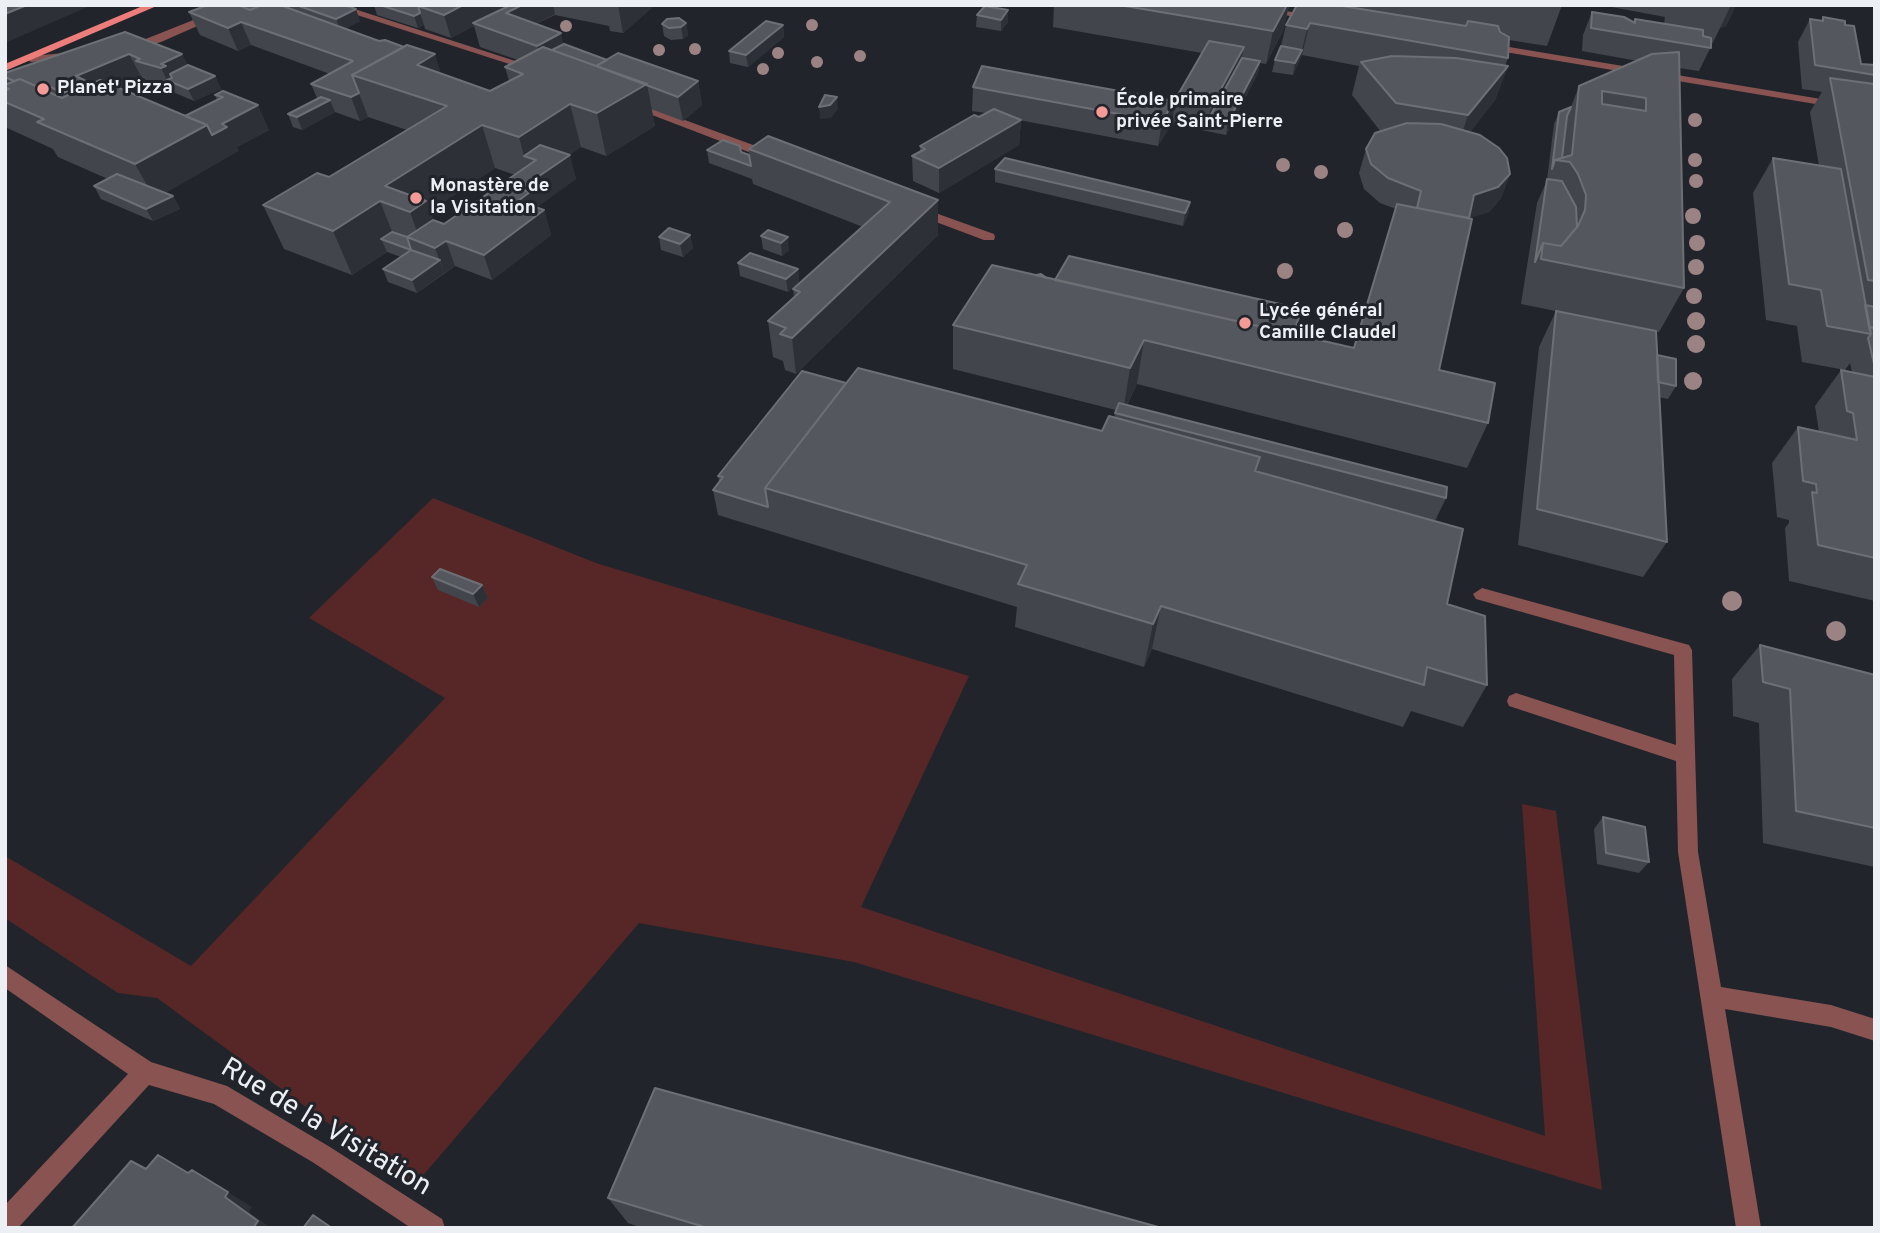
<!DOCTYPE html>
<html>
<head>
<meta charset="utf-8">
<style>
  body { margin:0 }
  #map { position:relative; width:1880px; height:1233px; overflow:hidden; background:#21252b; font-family:Overpass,sans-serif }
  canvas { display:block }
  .frame { position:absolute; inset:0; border:7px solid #eceff3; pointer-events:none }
</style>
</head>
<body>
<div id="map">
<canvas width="1880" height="1233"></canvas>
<div class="frame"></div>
</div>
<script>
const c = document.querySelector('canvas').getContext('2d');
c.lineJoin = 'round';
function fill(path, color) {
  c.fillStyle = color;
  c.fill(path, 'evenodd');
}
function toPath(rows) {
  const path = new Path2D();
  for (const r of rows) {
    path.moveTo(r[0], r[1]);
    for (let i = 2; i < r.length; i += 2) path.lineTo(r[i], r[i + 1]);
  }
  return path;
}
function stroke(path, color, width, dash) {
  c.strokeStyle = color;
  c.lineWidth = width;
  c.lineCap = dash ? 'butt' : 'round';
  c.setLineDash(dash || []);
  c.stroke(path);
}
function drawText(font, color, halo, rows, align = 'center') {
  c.font = font + ' Overpass,sans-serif';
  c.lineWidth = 6;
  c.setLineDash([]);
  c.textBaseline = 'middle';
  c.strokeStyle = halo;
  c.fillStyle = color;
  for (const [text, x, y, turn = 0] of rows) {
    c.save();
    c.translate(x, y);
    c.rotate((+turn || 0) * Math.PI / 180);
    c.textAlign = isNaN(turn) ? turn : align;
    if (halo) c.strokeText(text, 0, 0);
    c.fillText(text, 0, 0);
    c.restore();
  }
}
fill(toPath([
  [433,498,596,563,969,676,861,907,1545,1136,1522,804,1556,811,1602,1190,854,962,639,923,414,1186,157,998,118,993,5,918,5,856,191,966,445,698,309,618]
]), '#562726');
fill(toPath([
  [231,5,245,5,161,42,128,51,123,48,231,5],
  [326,5,342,5,540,69,531,71,326,5],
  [1234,5,1258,5,1320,18,1315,21,1234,5],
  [1485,43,1875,108,1875,114,1481,48,1480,46,1485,43],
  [76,52,80,53,80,57,31,62,26,59,31,56,76,52],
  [630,100,775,153,777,156,767,159,626,105,626,101,630,100],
  [916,206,994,234,995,237,994,240,984,240,912,213,910,210,916,206],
  [1482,588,1689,645,1692,650,1698,852,1721,987,1831,1005,1875,1019,1875,1041,1831,1027,1725,1009,1761,1228,1736,1228,1678,852,1676,761,1509,706,1507,701,1509,696,1516,693,1676,745,1674,655,1476,599,1473,594,1482,588],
  [5,965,151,1062,227,1086,330,1147,442,1219,445,1228,411,1228,314,1163,214,1104,149,1085,18,1228,5,1228,5,1205,128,1074,5,988,5,965]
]), '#885350');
fill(toPath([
  [145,5,159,5,5,71,5,64,145,5]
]), '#ec7d7a');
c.fillStyle = '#9b8384';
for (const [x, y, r] of [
  [812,25,6],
  [566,26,6],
  [695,49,6],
  [659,50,6],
  [778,53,6],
  [860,56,6],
  [817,62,6],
  [763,69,6],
  [1695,120,7],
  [1695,160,7],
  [1283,165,7],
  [1321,172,7],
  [1696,181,7],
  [1693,216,8],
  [1345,230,8],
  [1697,243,8],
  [1696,267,8],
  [1285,271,8],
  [1694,296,8],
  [1696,321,9],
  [1696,344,9],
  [1693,381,9],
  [1732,601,10],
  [1836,631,10]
]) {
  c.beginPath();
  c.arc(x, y, r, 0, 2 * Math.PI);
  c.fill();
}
fill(toPath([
  [245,5,344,5,360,21,344,29,441,73,490,91,509,81,505,67,518,60,480,47,474,26,451,38,425,29,424,25,418,28,377,15,374,5,655,5,623,33,610,31,609,26,555,15,536,24,564,44,607,60,698,81,702,105,683,121,651,109,655,126,606,156,581,147,569,155,576,179,536,207,544,210,551,235,492,280,455,266,417,293,388,282,383,269,401,257,387,252,352,275,284,249,263,205,329,177,407,130,368,117,360,121,335,112,302,130,293,127,288,114,317,98,311,84,330,74,251,45,238,51,200,35,189,12],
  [495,168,515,175,444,224,433,220,430,211],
  [1054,5,1562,5,1547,46,1509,40,1508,58,1505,66,1508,66,1495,100,1470,132,1510,174,1501,198,1489,212,1469,218,1439,370,1488,423,1467,468,1137,384,1127,405,1446,498,1435,521,1447,604,1487,685,1463,727,1411,711,1403,727,1152,649,1144,667,1015,627,1017,607,718,515,713,490,719,482,718,476,846,383,1102,431,1114,418,1116,410,953,369,953,325,1047,278,1353,348,1396,209,1380,203,1364,189,1359,173,1366,149,1381,132,1352,95,1359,66,1302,55,1293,75,1272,72,1275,60,1281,46,1286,25,1296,7,1289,6,1283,31,1266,64,1260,63,1258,73,1226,135,1172,124,1175,100,1202,53,1053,27],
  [1601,5,1736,5,1726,26,1720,28,1699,71,1679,68,1684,288,1659,332,1656,332,1657,355,1676,386,1668,399,1659,397,1667,542,1643,577,1518,545,1539,347,1556,311,1615,323,1521,304,1537,203,1547,180,1554,124,1559,112,1571,107,1579,86,1638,61,1582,51,1583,35,1592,12,1634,22,1635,19,1664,24,1665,17],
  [1008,10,1008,22,1001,31,976,27,977,15],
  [1823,17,1845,25,1861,64,1875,65,1875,601,1789,581,1785,528,1789,523,1789,520,1777,517,1772,463,1798,427,1819,432,1815,406,1841,370,1852,372,1850,363,1845,370,1802,362,1797,326,1766,320,1753,193,1773,158,1819,166,1810,112,1822,92,1802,89,1798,42,1810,19,1821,21],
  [686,23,688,35,683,39,671,40,664,36,662,24],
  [783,25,784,37,748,67,730,63,729,51],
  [125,32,188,65,215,76,221,89,194,101,173,92,148,84,145,79,142,78,118,88,185,116,217,100,215,95,223,91,269,130,237,147,238,151,165,193,173,196,180,209,153,221,101,199,94,186,108,179,58,157,53,149,5,127,5,85,7,84,5,81,5,73],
  [973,87,1174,101,1171,125,1158,146,1019,120,1021,120,1019,145,939,193,913,181,912,156,920,152,920,146,986,113,972,111],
  [749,149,938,200,938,235,796,374,785,370,783,361,773,357,768,321,794,298,793,289,863,227,753,184,752,179,709,163,707,150,749,155],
  [995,169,1190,202,1188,215,1183,226,995,182],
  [768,230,789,250,782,256,763,249,761,236],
  [690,235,693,248,683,257,661,250,659,237],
  [738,263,798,269,799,282,788,292,740,276],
  [432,577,482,585,488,598,479,607,438,590],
  [1760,645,1875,675,1875,867,1763,843,1759,723,1733,716,1732,679],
  [1603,817,1649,862,1639,873,1597,864,1594,829],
  [608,1198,1162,1228,642,1228,628,1223]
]), '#42464c');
fill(toPath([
  [27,5,92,5,5,43,5,14],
  [463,5,514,5,473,23,474,26,451,38,444,15],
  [522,5,553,5,555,14,512,36,506,13],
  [618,5,655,5,623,33],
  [1287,5,1289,5,1283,31,1266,64,1273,31],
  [1722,5,1736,5,1726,26,1720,28,1730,7],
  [356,9,360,21,341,31,336,19],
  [1008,10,1008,22,1001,31,1001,20],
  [420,13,424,25,418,28,414,16],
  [241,22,251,45,238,51,228,28],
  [686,23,688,35,683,39,681,27],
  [1310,23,1302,55,1299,62,1307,29],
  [783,25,784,37,748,67,746,55],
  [561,33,566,56,540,57,537,46],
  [1244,47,1239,70,1209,118,1211,107],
  [1302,50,1299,62,1293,75,1295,63],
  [129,54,142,78,105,93,76,76],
  [182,54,194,77,167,80,161,68,161,64],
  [435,54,448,96,417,65],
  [1260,61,1258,73,1226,135,1228,122],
  [1508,66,1495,100,1457,149,1468,115],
  [215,76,221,89,194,101,188,89],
  [698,81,702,105,683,121,678,97],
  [647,84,655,126,606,156,597,113],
  [72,89,85,113,77,117,63,93],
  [359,93,368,117,360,121,351,97],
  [837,97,838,109,831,118,820,119,819,107],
  [330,100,335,112,302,130,297,117],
  [1174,101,1171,125,1158,146,1162,122],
  [570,104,581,147,540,174,536,160,524,156,519,137],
  [258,105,269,130,237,147,238,151,155,199,135,164,196,129],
  [1021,120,1019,145,939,193,939,168],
  [482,125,495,168,430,211,442,244,446,241,455,266,444,273,435,248,421,243,410,212,385,186],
  [570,155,576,179,535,209,544,210,551,235,492,280,484,255,518,201,520,189],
  [1510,174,1501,198,1489,212,1464,220,1474,195],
  [173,196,180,209,153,221,146,209],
  [938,200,938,235,796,374,792,338],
  [380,201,397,244,381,239,387,252,352,275,333,231],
  [1190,202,1188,215,1183,226,1185,213],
  [690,235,693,248,683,257,680,244],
  [788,237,789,250,782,256,781,243],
  [440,260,444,273,417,293,412,280],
  [798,269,799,282,788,292,786,279],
  [1144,340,1137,384,1123,412,1130,368],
  [482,585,488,598,479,607,473,594],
  [1161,606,1152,649,1144,667,1153,624],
  [228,1192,252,1207,249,1212,271,1228,253,1228,225,1197]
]), '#2d3137');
const building = toPath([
  [5,5,27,5,5,14,5,5],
  [208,5,238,5,250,10,261,5,280,5,379,41,385,40,404,47,352,75,359,93,351,97,311,84,353,61,241,22,228,28,189,12,208,5],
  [245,5,260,5,260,6,250,10,241,6,245,5],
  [296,5,344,5,356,9,336,19,296,5],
  [380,5,419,5,418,6,420,13,414,16,380,5],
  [419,5,463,5,444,15,418,6,419,5],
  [511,5,522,5,506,13,561,33,537,46,473,23,511,5],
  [1119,5,1287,5,1273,31,1119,5],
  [1297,5,1336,5,1466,26,1468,21,1498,26,1500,32,1509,37,1508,58,1310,23,1307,29,1286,25,1297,5],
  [985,6,1008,10,1001,20,977,15,985,6],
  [1592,12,1624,17,1635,23,1635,19,1703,30,1703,36,1711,38,1711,48,1591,28,1592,12],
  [1823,17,1845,21,1845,25,1854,26,1861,64,1875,65,1875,75,1815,65,1810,19,1823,21,1823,17],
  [679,18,686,23,681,27,669,28,662,24,667,19,679,18],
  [766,21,783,25,746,55,729,51,766,21],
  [125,32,182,54,161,64,166,66,161,68,136,61,140,59,129,54,76,76,92,84,76,91,72,89,63,93,44,84,38,87,20,79,14,81,5,77,5,73,125,32],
  [1209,41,1244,47,1211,107,1175,100,1209,41],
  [564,44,607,60,596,66,552,50,564,44],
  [407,45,435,54,417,65,490,91,523,74,505,67,543,47,647,84,597,113,570,104,519,137,482,125,385,186,426,201,410,212,380,201,333,231,263,205,317,173,329,177,447,106,352,75,407,45],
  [1281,46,1302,50,1295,63,1275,60,1281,46],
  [1679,52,1684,288,1541,259,1543,243,1561,246,1578,226,1585,210,1586,195,1578,174,1570,162,1555,160,1572,155,1579,86,1652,54,1679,52],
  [1602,91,1646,98,1646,111,1602,104,1602,91],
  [618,53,698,81,678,97,596,66,618,53],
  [1392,56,1456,58,1508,66,1468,115,1396,103,1361,62,1392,56],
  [1242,58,1260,61,1228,122,1209,118,1242,58],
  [188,65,215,76,188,89,167,80,172,78,170,74,188,65],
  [982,66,1174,101,1162,122,973,87,982,66],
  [1830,78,1874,84,1875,86,1875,281,1868,280,1830,78],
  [20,79,62,98,100,80,207,125,135,164,37,122,44,119,5,102,5,91,9,89,5,87,5,85,20,79],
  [223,91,258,105,222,124,227,127,212,135,207,125,185,116,223,97,215,95,223,91],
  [825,95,837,97,830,105,819,107,825,95],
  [321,97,330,100,297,117,288,114,321,97],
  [1571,107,1567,116,1562,158,1555,160,1552,169,1559,112,1571,107],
  [994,109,1021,120,939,168,912,156,925,149,920,146,974,115,979,117,994,109],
  [1407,123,1441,124,1480,135,1499,148,1507,158,1510,174,1498,187,1474,195,1469,218,1417,208,1421,191,1388,178,1371,164,1366,149,1375,133,1407,123],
  [768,136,938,200,792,338,780,334,786,328,768,321,800,292,793,289,890,202,749,149,768,136],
  [723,140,740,146,741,152,749,155,751,166,707,150,723,140],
  [540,145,570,155,520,189,530,192,518,201,544,210,484,255,446,241,435,248,407,237,433,220,444,224,536,160,524,156,540,145],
  [1005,158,1190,202,1185,213,995,169,1005,158],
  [1773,158,1841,169,1871,334,1827,326,1821,290,1789,284,1773,158],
  [117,174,173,196,146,209,94,186,117,174],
  [1547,179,1562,181,1576,207,1577,227,1561,246,1543,243,1535,262,1547,179],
  [1397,204,1472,219,1439,370,1495,383,1488,423,1144,340,1130,368,953,325,992,265,1354,348,1397,204],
  [669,228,690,235,680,244,659,237,669,228],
  [768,230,788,237,781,243,761,236,768,230],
  [392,232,407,237,411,250,440,260,412,280,383,269,411,250,381,239,392,232],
  [750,253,798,269,786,279,738,263,750,253],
  [1069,256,1302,309,1293,334,1055,280,1069,256],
  [1041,274,1047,278,1036,275,1041,274],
  [1865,305,1875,307,1875,328,1869,327,1865,305],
  [1556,311,1656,331,1667,542,1537,509,1556,311],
  [1869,327,1875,328,1875,368,1868,338,1871,334,1869,327],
  [1657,355,1676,359,1676,386,1658,382,1657,355],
  [858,368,1102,431,1109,416,1260,457,1255,471,1463,529,1447,604,1485,616,1487,685,1427,667,1424,685,1161,606,1153,624,1018,584,1027,565,765,488,858,368],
  [1841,370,1875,377,1875,373,1875,558,1818,545,1812,492,1817,493,1816,484,1803,481,1798,427,1857,440,1853,413,1847,411,1841,370],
  [802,371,846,383,765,488,768,507,713,490,723,477,718,476,802,371],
  [1119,403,1447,487,1446,498,1115,413,1119,403],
  [440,569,482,585,473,594,432,577,440,569],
  [1760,645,1875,675,1875,828,1796,811,1790,689,1763,682,1760,645],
  [1603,817,1645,827,1649,862,1606,853,1603,817],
  [655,1088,1162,1228,708,1228,608,1198,655,1088],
  [158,1155,188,1173,192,1170,228,1192,225,1197,258,1221,253,1228,72,1228,131,1161,146,1169,158,1155],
  [313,1215,332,1228,329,1226,328,1228,303,1228,313,1215]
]);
fill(building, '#54585e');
stroke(building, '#6c7075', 2);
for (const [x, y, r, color] of [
  [43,89,7,"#f59b97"],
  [1102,112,7,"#f59b97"],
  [416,198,7,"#f59b97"],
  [1245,323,7,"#f59b97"]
]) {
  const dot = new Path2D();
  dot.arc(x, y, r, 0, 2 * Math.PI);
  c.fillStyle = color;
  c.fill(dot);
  stroke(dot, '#21252b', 2.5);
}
drawText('bold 19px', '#eceff3', '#21252b', [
  ["Planet' Pizza",57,89],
  ["École primaire",1116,101],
  ["privée Saint-Pierre",1116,123],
  ["Monastère de",430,187],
  ["la Visitation",430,209],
  ["Lycée général",1259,312],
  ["Camille Claudel",1259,334]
], 'left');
drawText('28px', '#eceff3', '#21252b', [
  ["Rue de la Visitation",325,1129,31]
]);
</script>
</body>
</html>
